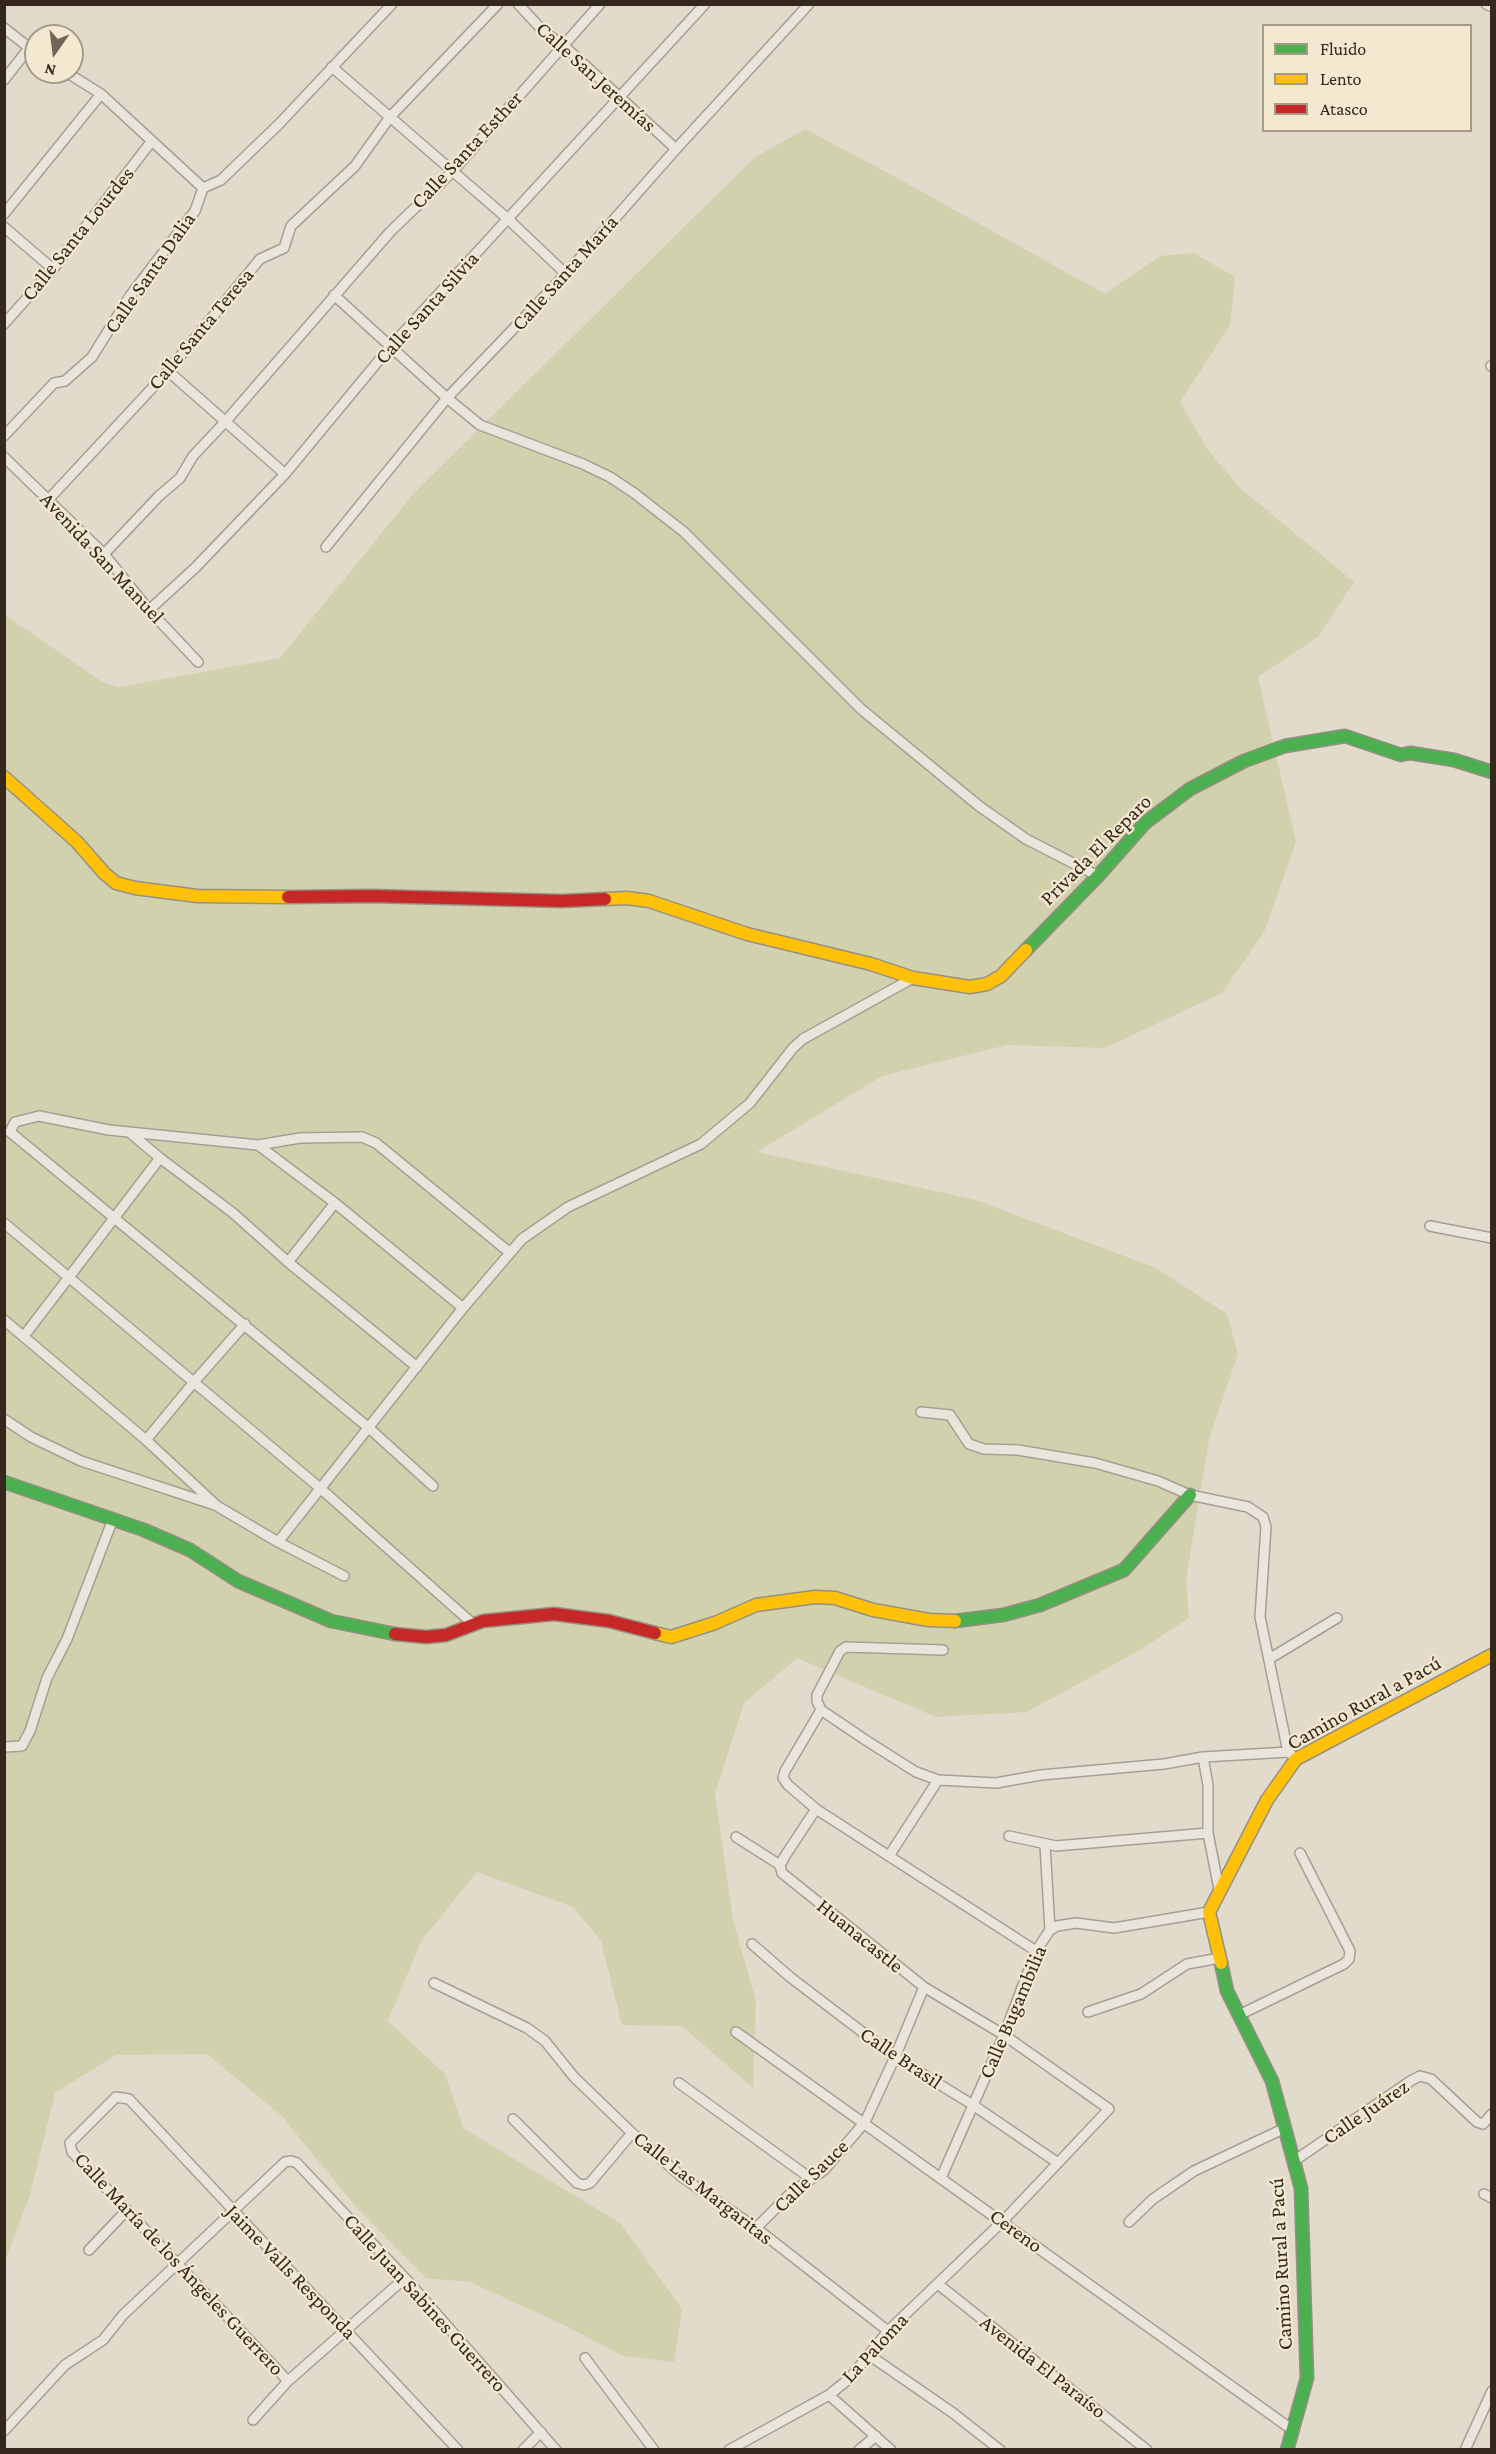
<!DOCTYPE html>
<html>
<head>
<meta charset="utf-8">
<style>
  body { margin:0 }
  #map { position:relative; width:1496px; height:2454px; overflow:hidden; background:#e2dacb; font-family:"Crimson Pro",serif }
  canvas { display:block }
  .frame { position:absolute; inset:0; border:6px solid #34281d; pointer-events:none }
  .legend { position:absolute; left:1262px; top:24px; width:210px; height:108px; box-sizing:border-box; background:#f3e8d0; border:2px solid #a79b88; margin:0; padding:8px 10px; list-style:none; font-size:18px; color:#34281d }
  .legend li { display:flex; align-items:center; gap:12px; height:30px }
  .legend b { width:30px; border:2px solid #a79b88 }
  .north { position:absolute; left:24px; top:24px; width:60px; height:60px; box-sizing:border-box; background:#f3e8d0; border:2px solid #a79b88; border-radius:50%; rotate:194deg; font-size:16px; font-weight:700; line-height:24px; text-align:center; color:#34281d }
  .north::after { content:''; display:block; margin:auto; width:21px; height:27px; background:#71665a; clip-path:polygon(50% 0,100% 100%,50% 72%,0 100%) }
</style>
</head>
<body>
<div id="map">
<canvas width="1496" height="2454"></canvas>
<div class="frame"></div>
<ul class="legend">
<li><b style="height:8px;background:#4caf50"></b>Fluido</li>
<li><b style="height:8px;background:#ffc107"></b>Lento</li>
<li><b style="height:8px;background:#c62828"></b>Atasco</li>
</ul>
<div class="north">N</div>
</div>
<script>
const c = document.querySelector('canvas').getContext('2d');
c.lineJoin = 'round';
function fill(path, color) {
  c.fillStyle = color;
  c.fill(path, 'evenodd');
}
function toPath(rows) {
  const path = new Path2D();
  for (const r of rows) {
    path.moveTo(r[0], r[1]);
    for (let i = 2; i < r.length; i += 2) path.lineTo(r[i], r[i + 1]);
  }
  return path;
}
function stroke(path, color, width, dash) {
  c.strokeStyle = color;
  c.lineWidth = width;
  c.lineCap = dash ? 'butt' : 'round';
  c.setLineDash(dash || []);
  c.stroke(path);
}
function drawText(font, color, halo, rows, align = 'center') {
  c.font = font + ' "Crimson Pro",serif';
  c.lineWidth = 4.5;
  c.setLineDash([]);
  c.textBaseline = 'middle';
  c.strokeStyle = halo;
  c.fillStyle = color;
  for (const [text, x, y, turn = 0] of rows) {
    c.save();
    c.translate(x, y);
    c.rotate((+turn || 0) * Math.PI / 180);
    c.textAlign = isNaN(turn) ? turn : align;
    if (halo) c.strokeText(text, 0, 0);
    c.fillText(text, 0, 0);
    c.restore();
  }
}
fill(toPath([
  [805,129,890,174,1105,294,1160,256,1194,253,1235,277,1230,325,1180,402,1208,450,1240,488,1354,582,1318,637,1258,677,1296,842,1264,932,1222,993,1105,1048,1007,1045,882,1076,757,1152,976,1200,1156,1268,1227,1314,1238,1354,1209,1440,1186,1580,1189,1618,1140,1650,1027,1712,936,1717,797,1658,744,1703,715,1794,733,1920,756,2001,753,2088,682,2026,622,2025,601,1941,573,1907,477,1872,421,1941,388,2021,445,2074,463,2128,620,2223,682,2309,674,2362,623,2356,566,2326,470,2282,426,2278,355,2206,282,2116,207,2054,116,2055,55,2093,30,2195,5,2261,5,615,104,683,119,687,280,658,415,492,754,158]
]), '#d2d1ae');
const street = toPath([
  [518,4,544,32,563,45,676,149],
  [1486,4,1492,7],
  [4,28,36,53],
  [332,67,508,219,566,274],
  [66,72,101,94,203,188],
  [4,80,29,48],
  [4,214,101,94],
  [4,227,53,269],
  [334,295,447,398,480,425,583,464,610,477,634,493,684,532,861,709,979,806,1026,839,1098,876],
  [4,324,53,269,151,142],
  [1491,366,1492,366],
  [168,371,285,474],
  [4,436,54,383,65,381,92,357,130,296,195,211,203,188,221,180,279,124,392,4],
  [4,457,104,554,149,610,198,662],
  [49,499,168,371,260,259,284,248,291,226,355,166,390,117,498,4],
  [326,547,447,398,566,274,676,149,809,4],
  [104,554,159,496,180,478,193,456,225,422,390,232,452,172,600,4],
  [149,610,195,568,285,474,390,347,705,4],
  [129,1132,160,1158,233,1213,288,1262,417,1367],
  [258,1145,335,1203,463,1308],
  [4,1223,320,1488,473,1624],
  [1430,1226,1492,1238],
  [288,1262,335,1203],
  [4,1320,146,1440,217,1506,278,1542,344,1576],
  [24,1336,160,1158],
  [921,1412,950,1415,969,1444,984,1449,1018,1450,1095,1463,1158,1481,1190,1495,1248,1507,1263,1517,1266,1527,1260,1617,1288,1752,1291,1754],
  [4,1419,31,1437,81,1461,215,1505],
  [146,1440,194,1382,245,1324],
  [433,1486,369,1428,10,1132,15,1122,39,1116,109,1130,258,1145,300,1138,362,1137,376,1143,509,1252],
  [278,1542,463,1308,522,1239,568,1207,701,1144,750,1103,793,1048,803,1039,913,978],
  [943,1650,846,1647,840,1651,817,1695,817,1701,821,1710,867,1741,916,1772,938,1780,996,1783,1041,1775,1164,1764,1203,1757,1288,1752],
  [1269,1659,1337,1618],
  [821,1710,785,1771,783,1778,788,1785,816,1809,1036,1951],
  [4,1747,22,1746,30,1731,47,1678,67,1639,113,1519],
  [1203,1757,1208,1785,1208,1833,1219,1889],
  [1009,1836,1056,1846,1208,1833],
  [736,1837,780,1865],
  [1045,1845,1050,1930],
  [889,1856,938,1780],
  [752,1944,790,1977,895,2057,973,2105,1058,2163],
  [434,1983,527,2028,545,2041,574,2077,632,2133,682,2177,756,2228,888,2331],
  [1088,2012,1141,1994,1187,1964,1220,1958],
  [1239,2015,1344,1964,1349,1959,1350,1951,1300,1853],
  [736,2032,1294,2431],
  [679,2083,810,2178],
  [513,2119,577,2183,584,2185,590,2183,632,2133],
  [1294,2161,1412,2080,1420,2076,1431,2079,1477,2122,1483,2124,1492,2114],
  [941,2178,1004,2035,1036,1951,1050,1930,1057,1926,1076,1923,1114,1928,1209,1912],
  [1484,2194,1492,2198],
  [1129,2222,1153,2199,1194,2171,1285,2128],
  [756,2228,791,2193,824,2170,865,2122,895,2057,924,1987],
  [89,2250,127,2210],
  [939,2285,1147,2450],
  [869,2355,953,2413,1000,2450],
  [585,2358,654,2450],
  [288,2381,72,2152,70,2143,116,2097,129,2099,458,2450],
  [829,2395,891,2450],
  [253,2420,288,2381,405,2278],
  [4,2431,65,2365,103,2340,123,2315,285,2162,291,2161,297,2163,405,2278,556,2450],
  [523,2450,541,2432],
  [729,2450,829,2395,850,2378,888,2331,1003,2221,1109,2109,1004,2035,924,1987,782,1873,780,1865,785,1856,816,1809],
  [859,2450,876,2436],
  [1465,2450,1492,2391]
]);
const fast = toPath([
  [1026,950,1098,876,1145,823,1190,789,1244,761,1285,746,1345,736,1401,755,1410,753,1454,760,1492,772],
  [4,1482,144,1530,190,1550,238,1581,331,1621,395,1634],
  [955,1621,1003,1615,1040,1605,1124,1570,1190,1495],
  [1221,1963,1227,1991,1272,2081,1301,2188,1307,2378,1287,2450]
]);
const slow = toPath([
  [4,777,77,842,104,873,116,883,135,888,197,896,288,897],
  [605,899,627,898,649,901,747,934,871,964,913,978,970,987,987,984,1001,976,1026,950],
  [655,1633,671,1637,715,1623,756,1605,815,1597,835,1598,873,1610,929,1620,955,1621],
  [1221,1963,1209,1912,1267,1800,1296,1759,1492,1655]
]);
const jam = toPath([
  [288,897,372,896,562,901,605,899],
  [395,1634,426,1637,446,1635,483,1621,554,1614,609,1621,655,1633]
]);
stroke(street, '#a79f94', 12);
stroke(fast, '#978f84', 15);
stroke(slow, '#978f84', 15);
stroke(jam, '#978f84', 15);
stroke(street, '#eae5dc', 9);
stroke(fast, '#4caf50', 12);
stroke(slow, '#ffc107', 12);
stroke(jam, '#c62828', 12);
drawText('21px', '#34281d', '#f3e8d0', [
  ["Calle San Jeremías",596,77,42],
  ["Calle Santa Esther",467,150,-47],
  ["Calle Santa Lourdes",78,234,-51],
  ["Calle Santa Dalia",150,273,-55],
  ["Calle Santa María",565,273,-48],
  ["Calle Santa Silvia",427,308,-48],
  ["Calle Santa Teresa",201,329,-50],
  ["Avenida San Manuel",102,558,47],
  ["Privada El Reparo",1096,850,-45],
  ["Camino Rural a Pacú",1364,1703,-29],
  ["Huanacastle",860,1936,39],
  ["Calle Bugambilia",1013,2012,-67],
  ["Calle Brasil",901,2058,34],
  ["Calle Juárez",1366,2112,-34],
  ["Calle Sauce",811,2176,-44],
  ["Calle Las Margaritas",703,2188,38],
  ["Cereno",1016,2231,36],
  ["Calle María de los Ángeles Guerrero",179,2264,47],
  ["Camino Rural a Pacú",1281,2264,-93],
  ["Jaime Valls Responda",291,2272,46],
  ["Calle Juan Sabines Guerrero",425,2303,48],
  ["La Paloma",875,2348,-47],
  ["Avenida El Paraíso",1043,2367,38]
]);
</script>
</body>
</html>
